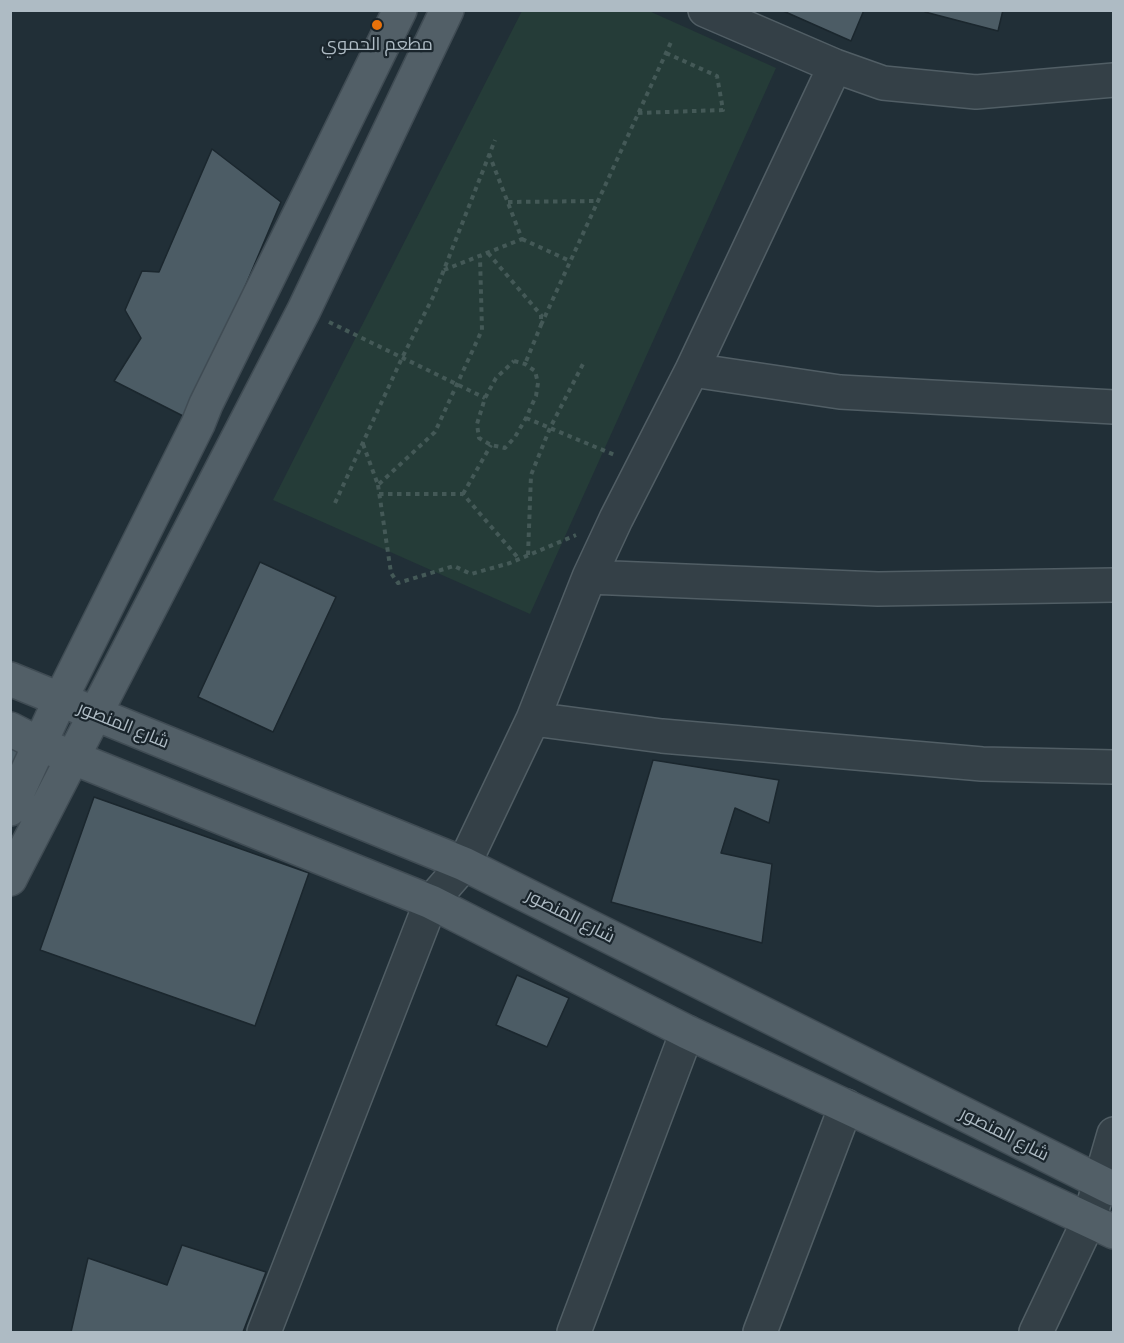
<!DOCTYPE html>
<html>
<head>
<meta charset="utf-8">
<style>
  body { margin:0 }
  #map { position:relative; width:1124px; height:1343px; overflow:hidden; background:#212f37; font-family:"Roboto Condensed",sans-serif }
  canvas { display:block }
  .frame { position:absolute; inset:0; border:12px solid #aebbc4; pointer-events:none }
</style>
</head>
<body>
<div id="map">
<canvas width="1124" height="1343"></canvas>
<div class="frame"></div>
</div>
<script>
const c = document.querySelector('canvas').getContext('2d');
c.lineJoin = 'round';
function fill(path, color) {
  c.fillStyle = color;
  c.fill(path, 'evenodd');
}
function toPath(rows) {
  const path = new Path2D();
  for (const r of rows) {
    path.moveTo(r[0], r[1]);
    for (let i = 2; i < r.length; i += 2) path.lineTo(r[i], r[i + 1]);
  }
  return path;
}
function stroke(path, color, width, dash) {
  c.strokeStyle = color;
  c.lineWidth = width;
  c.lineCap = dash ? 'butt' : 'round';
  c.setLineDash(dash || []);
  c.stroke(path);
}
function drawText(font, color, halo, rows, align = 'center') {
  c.font = font + ' "Roboto Condensed",Cairo,sans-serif';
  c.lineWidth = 4.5;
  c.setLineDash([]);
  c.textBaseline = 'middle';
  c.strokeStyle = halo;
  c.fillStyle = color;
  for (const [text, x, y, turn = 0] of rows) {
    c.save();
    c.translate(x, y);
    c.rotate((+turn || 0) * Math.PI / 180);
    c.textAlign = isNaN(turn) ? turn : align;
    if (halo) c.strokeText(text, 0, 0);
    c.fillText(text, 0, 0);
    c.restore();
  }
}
fill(toPath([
  [522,11,649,11,776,68,530,614,273,500]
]), '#253c38');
const building = toPath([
  [781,10,864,10,851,41,781,10],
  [926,10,1003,10,998,31,925,12,926,10],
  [212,149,281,202,189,419,114,381,141,338,125,310,142,271,159,272,212,149],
  [260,562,336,597,273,732,198,697,260,562],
  [10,747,24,753,10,785,10,747],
  [653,760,779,780,769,823,735,808,721,853,772,864,762,943,611,902,653,760],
  [94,797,309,873,255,1026,40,950,94,797],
  [517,975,569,998,547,1047,496,1025,517,975],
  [182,1245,266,1272,243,1332,71,1332,88,1258,167,1285,182,1245]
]);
fill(building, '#4c5c65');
stroke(building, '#1b272e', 1.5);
const minor = toPath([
  [705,10,835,66,883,83,976,92,1114,80],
  [692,370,840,392,1114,407],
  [589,577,878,589,1114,585],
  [533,719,662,736,982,764,1114,767],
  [264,1332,431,902,464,864,533,719,589,577,616,519,692,370,835,66],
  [574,1332,687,1032],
  [760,1332,846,1106],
  [1036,1332,1089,1220,1114,1134]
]);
const major = toPath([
  [10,679,464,864,1114,1189],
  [10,729,39,744,431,902,687,1032,1114,1232],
  [10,809,60,700,198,424,206,404,400,10],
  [10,879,14,871,304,310,447,10]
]);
stroke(minor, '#515e65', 36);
stroke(major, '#404c54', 36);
stroke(toPath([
  [638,113,723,110,717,76,666,53],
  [508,202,598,201],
  [522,239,570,261],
  [488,253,541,315,541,325,525,364],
  [444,270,522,239,489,154],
  [329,322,485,398],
  [541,325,672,40],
  [514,361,525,364,535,371,538,383,536,396,526,418,515,437,505,448,491,445,479,438,477,424,485,398,496,378,514,361],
  [526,418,617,456],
  [363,444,378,485,435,432,482,330,480,257],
  [378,485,391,573,398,583,454,566,471,574,510,563,576,535],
  [379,494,463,494,519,559],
  [463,494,491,445],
  [335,503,402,358,434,295,495,140],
  [528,555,531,475,550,428,584,362]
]), '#445957', 4, [4.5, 4.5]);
stroke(minor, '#344047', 33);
stroke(major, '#525f67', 33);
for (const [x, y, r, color] of [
  [377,25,6,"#e8710a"]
]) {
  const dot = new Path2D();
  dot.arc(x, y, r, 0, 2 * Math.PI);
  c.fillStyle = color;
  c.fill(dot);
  stroke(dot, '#1a252c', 2);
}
drawText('18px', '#aebbc4', '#1a252c', [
  ["مطعم الحموي",377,45]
]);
drawText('18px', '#aebbc4', '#1a252c', [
  ["شارع المنصور",123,726,22],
  ["شارع المنصور",570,917,27],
  ["شارع المنصور",1004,1135,27]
]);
</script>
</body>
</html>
